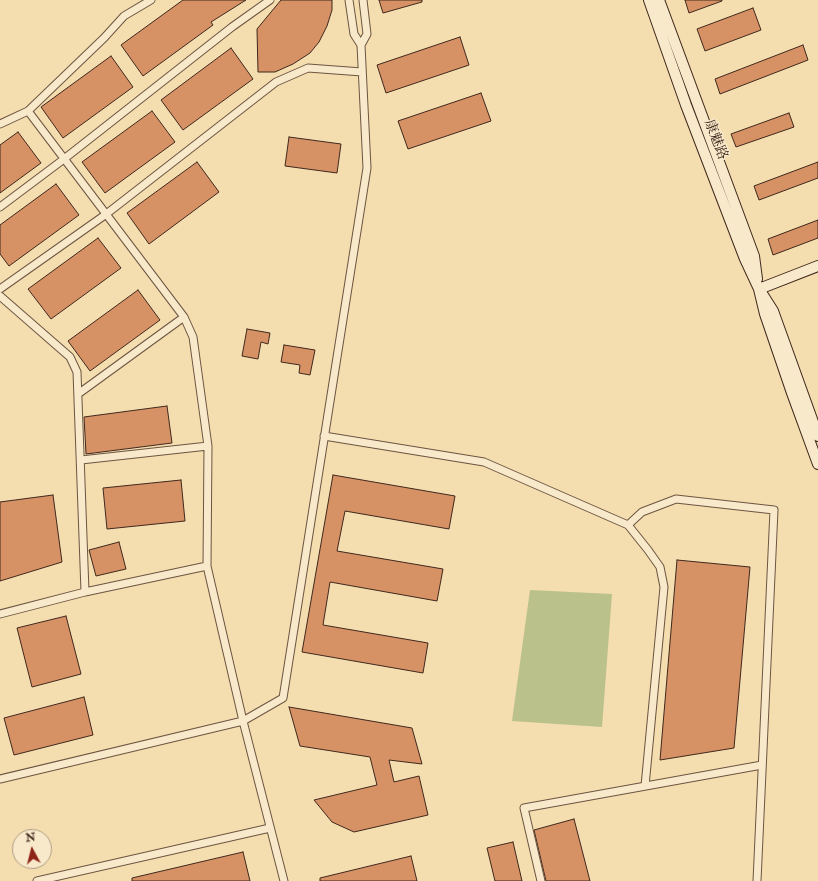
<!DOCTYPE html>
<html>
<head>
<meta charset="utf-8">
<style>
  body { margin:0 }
  #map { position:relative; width:818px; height:881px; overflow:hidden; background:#f4ddae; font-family:"IM FELL Double Pica",serif }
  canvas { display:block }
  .north { position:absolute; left:12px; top:829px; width:40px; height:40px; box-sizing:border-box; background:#f8e9ca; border:1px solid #ae9c85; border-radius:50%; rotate:353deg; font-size:11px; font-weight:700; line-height:16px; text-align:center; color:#3f281d }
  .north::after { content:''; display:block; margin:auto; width:14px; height:18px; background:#8f2418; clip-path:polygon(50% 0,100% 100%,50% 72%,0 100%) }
</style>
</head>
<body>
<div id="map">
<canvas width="818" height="881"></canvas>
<div class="north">N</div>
</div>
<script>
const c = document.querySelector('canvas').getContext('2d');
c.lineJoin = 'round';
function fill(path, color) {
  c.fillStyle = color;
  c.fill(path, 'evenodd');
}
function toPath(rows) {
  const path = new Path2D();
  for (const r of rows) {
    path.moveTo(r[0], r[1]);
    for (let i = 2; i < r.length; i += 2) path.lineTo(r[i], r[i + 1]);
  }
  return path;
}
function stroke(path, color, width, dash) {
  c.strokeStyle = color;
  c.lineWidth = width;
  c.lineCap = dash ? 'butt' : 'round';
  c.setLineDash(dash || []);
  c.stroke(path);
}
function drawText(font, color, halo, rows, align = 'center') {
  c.font = font + ' "IM FELL Double Pica","Noto Serif SC",serif';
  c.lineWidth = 3;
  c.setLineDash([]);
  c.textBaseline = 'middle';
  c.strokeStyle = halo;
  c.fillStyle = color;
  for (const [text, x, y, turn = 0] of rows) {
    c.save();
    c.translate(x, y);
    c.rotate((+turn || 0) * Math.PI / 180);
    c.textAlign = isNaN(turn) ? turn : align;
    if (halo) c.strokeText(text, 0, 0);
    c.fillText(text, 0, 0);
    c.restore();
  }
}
fill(toPath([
  [530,590,612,594,602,727,512,721]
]), '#bbc18a');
const building = toPath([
  [183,0,246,0,211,22,213,25,143,76,121,45,183,0],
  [281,0,332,0,332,10,327,26,319,42,310,53,293,64,275,72,258,72,257,29,281,0],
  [379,0,422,0,422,2,383,13,379,0],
  [685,0,722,0,722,1,689,13,685,0],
  [753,8,761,30,705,51,697,29,753,8],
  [460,37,469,65,386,93,377,65,460,37],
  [803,45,808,60,720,94,715,79,803,45],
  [231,48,253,79,183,130,161,100,231,48],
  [111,56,133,87,63,138,41,107,111,56],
  [481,93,491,121,408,149,398,121,481,93],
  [152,111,175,142,105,193,82,162,152,111],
  [789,113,794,127,736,147,731,134,789,113],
  [18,132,41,163,0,193,0,145,18,132],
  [289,137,341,144,337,173,285,166,289,137],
  [197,162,219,192,149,244,127,213,197,162],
  [818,162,818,178,759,200,754,186,818,162],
  [56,184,79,215,9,266,0,254,0,225,56,184],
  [818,220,818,238,773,255,768,239,818,220],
  [98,238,121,268,51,319,28,289,98,238],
  [138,290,160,320,90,371,68,341,138,290],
  [247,329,270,333,268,344,261,342,258,359,242,356,247,329],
  [284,345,315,350,310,375,299,373,300,365,281,362,284,345],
  [167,406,172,443,86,454,84,417,167,406],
  [333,475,455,496,449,529,345,511,337,551,443,569,437,601,330,582,323,625,428,643,423,673,302,652,333,475],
  [181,480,185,521,107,529,103,488,181,480],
  [53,495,62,562,0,581,0,502,53,495],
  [119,542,126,569,96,576,89,550,119,542],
  [677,560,750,567,734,748,660,760,677,560],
  [66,616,81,674,32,687,17,628,66,616],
  [84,697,93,735,14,755,4,718,84,697],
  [289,707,412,728,422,764,389,760,394,782,419,776,428,815,354,832,332,822,314,800,377,785,370,757,300,746,289,707],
  [574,819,590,881,546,881,534,830,574,819],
  [513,842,522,881,495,881,487,848,513,842],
  [243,852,250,881,132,881,132,878,243,852],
  [411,856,417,881,320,881,320,878,411,856]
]);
fill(building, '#d69165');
stroke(building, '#3f281d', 1);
const street = toPath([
  [361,45,367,34,363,0],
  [28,111,184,317,193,337,208,446,207,566,243,721,284,881],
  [0,124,28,111,104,38,124,16,151,0],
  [0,207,64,159,232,27,270,0],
  [0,289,105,215,276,82,308,68,362,72],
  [0,296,70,357,77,372,85,592],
  [78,394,184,317],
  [324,436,484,462,628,525,648,550,660,567,664,587,645,786],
  [81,460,208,446],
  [628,525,642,512,676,499,774,510,757,881],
  [0,614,85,592,207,566],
  [0,779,243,721,283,698,367,168,361,45,354,34,349,0],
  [37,881,270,828],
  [541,881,524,808,762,765]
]);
const secondary = toPath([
  [649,0,686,105,745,259,759,289],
  [659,0,754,256,757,279],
  [759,289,818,266],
  [818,436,773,311,759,289,765,314,792,393,818,464]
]);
stroke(street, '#6c5541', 9);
stroke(secondary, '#3f281d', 12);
stroke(street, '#f8e9ca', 7);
stroke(secondary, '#f8e9ca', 10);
drawText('14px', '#3f281d', '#f8e9ca', [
  ["康魅路",715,140,69]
]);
</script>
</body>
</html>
